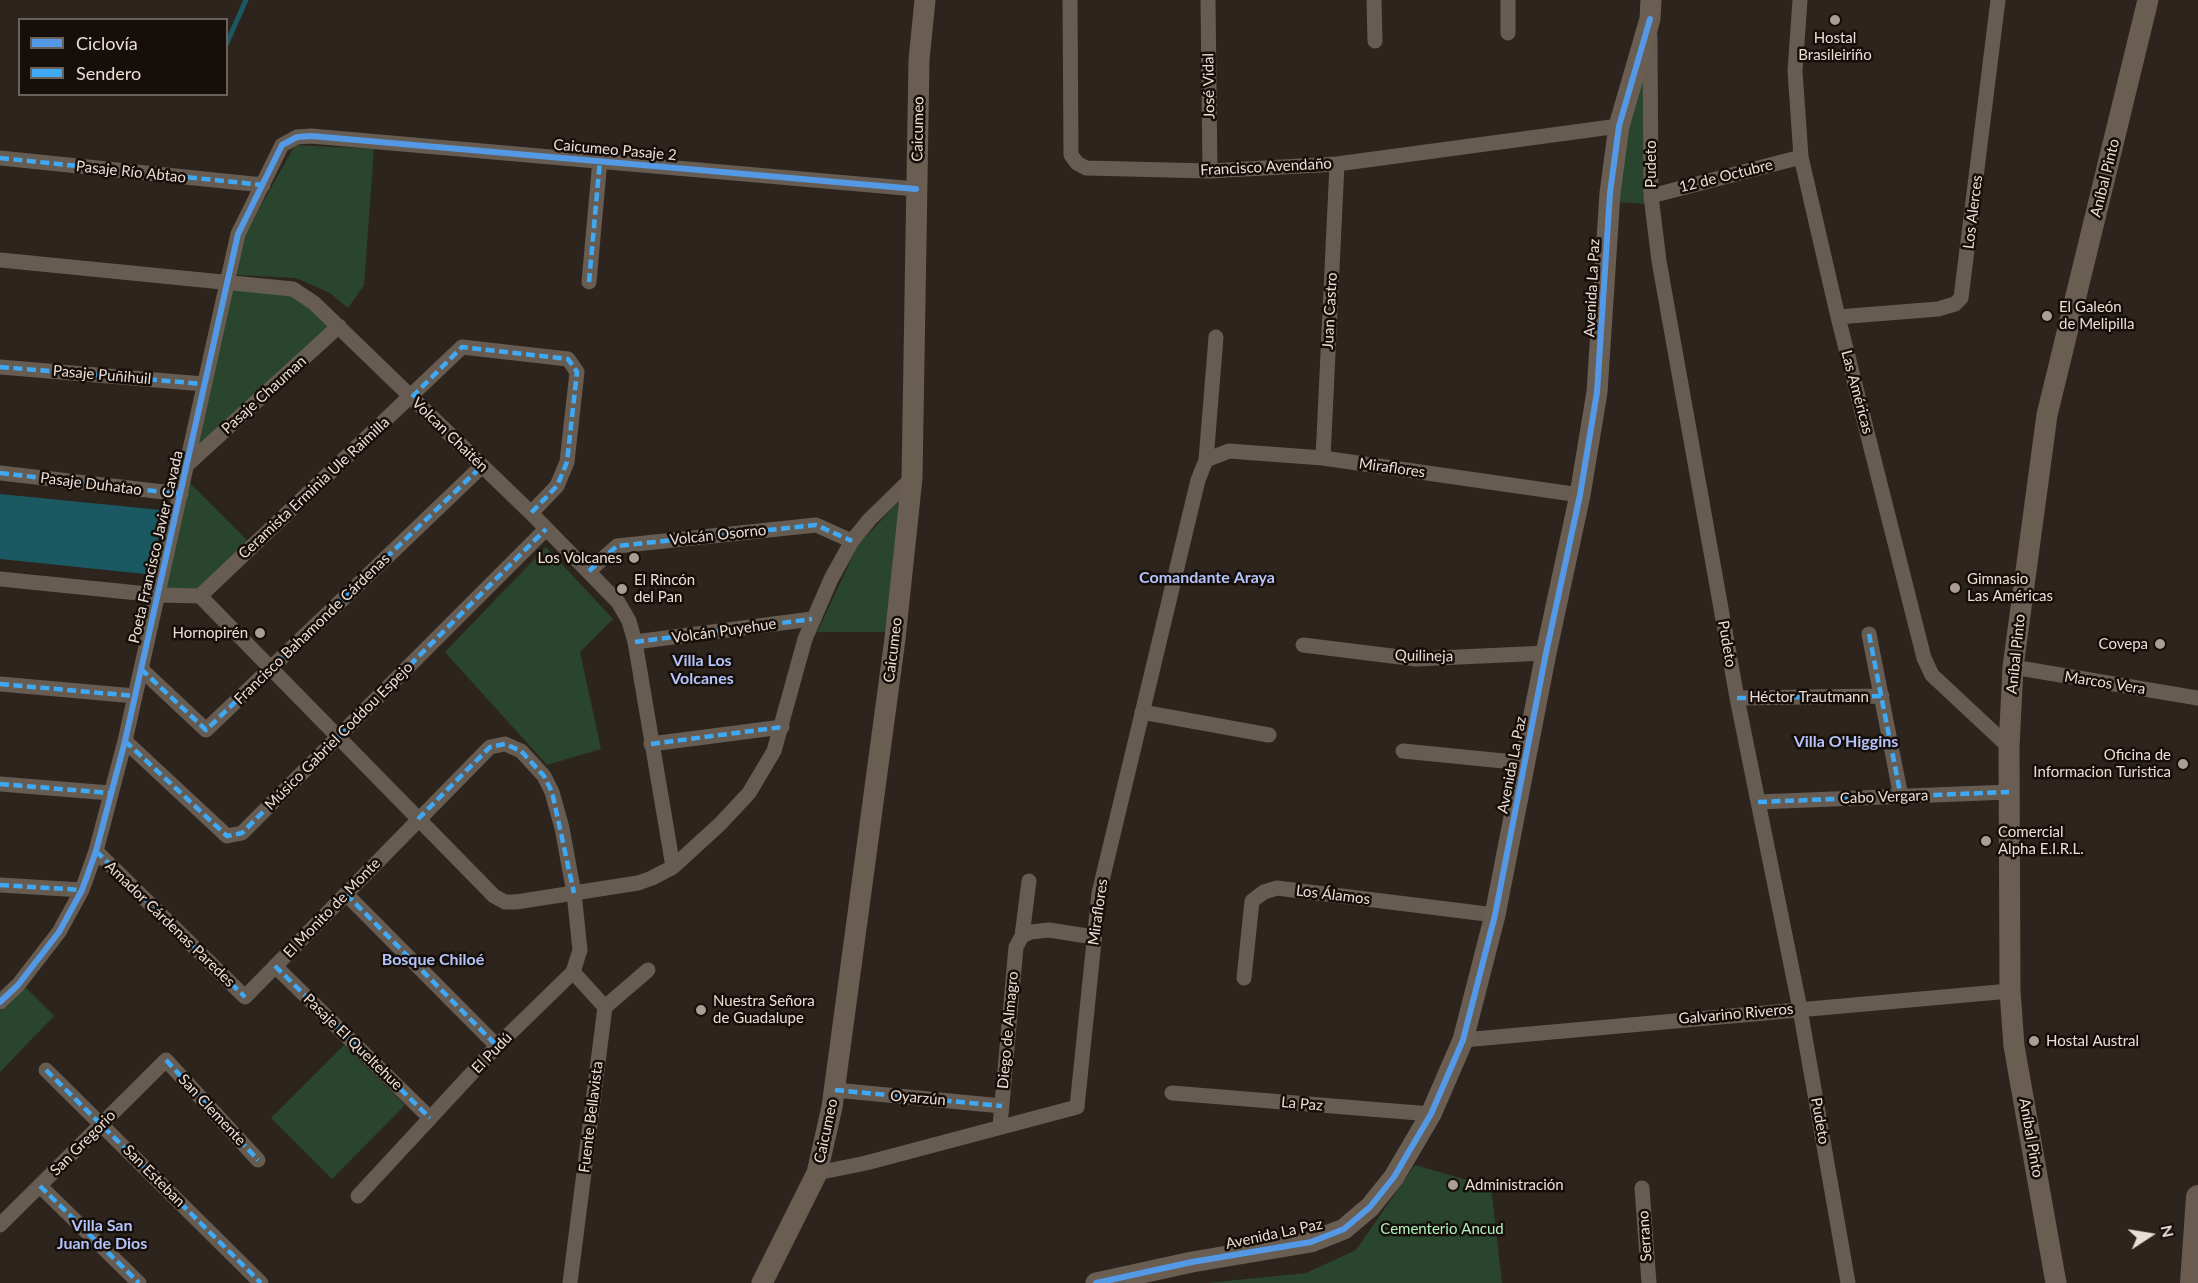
<!DOCTYPE html>
<html>
<head>
<meta charset="utf-8">
<style>
  body { margin:0 }
  #map { position:relative; width:2198px; height:1283px; overflow:hidden; background:#2e241e; font-family:Lato,sans-serif }
  canvas { display:block }
  .legend { position:absolute; left:18px; top:18px; width:210px; height:78px; box-sizing:border-box; background:#160e09; border:2px solid #6b615b; margin:0; padding:8px 10px; list-style:none; font-size:18px; color:#ebded7 }
  .legend li { display:flex; align-items:center; gap:12px; height:30px }
  .legend b { width:30px; border:2px solid #6b615b }
  .north { position:absolute; left:2120px; top:1205px; width:60px; height:60px; -webkit-text-stroke:4px #160e09; paint-order:stroke; rotate:78deg; font-size:16px; font-weight:700; line-height:24px; text-align:center; color:#ebded7 }
  .north::after { content:''; display:block; margin:auto; width:21px; height:27px; background:#ebded7; clip-path:polygon(50% 0,100% 100%,50% 72%,0 100%) }
</style>
</head>
<body>
<div id="map">
<canvas width="2198" height="1283"></canvas>
<ul class="legend">
<li><b style="height:8px;background:#5399e6"></b>Ciclovía</li>
<li><b style="height:8px;background:#3fa9f5"></b>Sendero</li>
</ul>
<div class="north">N</div>
</div>
<script>
const c = document.querySelector('canvas').getContext('2d');
c.lineJoin = 'round';
function fill(path, color) {
  c.fillStyle = color;
  c.fill(path, 'evenodd');
}
function toPath(rows) {
  const path = new Path2D();
  for (const r of rows) {
    path.moveTo(r[0], r[1]);
    for (let i = 2; i < r.length; i += 2) path.lineTo(r[i], r[i + 1]);
  }
  return path;
}
function stroke(path, color, width, dash) {
  c.strokeStyle = color;
  c.lineWidth = width;
  c.lineCap = dash ? 'butt' : 'round';
  c.setLineDash(dash || []);
  c.stroke(path);
}
function drawText(font, color, halo, rows, align = 'center') {
  c.font = font + ' Lato,sans-serif';
  c.lineWidth = 5;
  c.setLineDash([]);
  c.textBaseline = 'middle';
  c.strokeStyle = halo;
  c.fillStyle = color;
  for (const [text, x, y, turn = 0] of rows) {
    c.save();
    c.translate(x, y);
    c.rotate((+turn || 0) * Math.PI / 180);
    c.textAlign = isNaN(turn) ? turn : align;
    if (halo) c.strokeText(text, 0, 0);
    c.fillText(text, 0, 0);
    c.restore();
  }
}
fill(toPath([
  [1646,49,1648,204,1614,202,1623,125],
  [295,145,374,149,364,285,348,308,330,293,296,278,237,275,243,238],
  [229,282,293,289,339,326,188,464],
  [190,483,248,541,199,591,163,590],
  [904,496,889,632,817,632,858,545],
  [546,547,613,619,580,652,601,749,547,765,445,652],
  [24,986,54,1016,0,1072,0,1011],
  [344,1045,405,1105,332,1179,271,1118],
  [1415,1165,1491,1187,1502,1283,1207,1283,1306,1273,1356,1250]
]), '#29452e');
fill(toPath([
  [0,494,161,510,155,575,0,559]
]), '#1a5962');
stroke(toPath([
  [226,45,246,0]
]), '#1a5962', 5);
stroke(toPath([
  [1070,0,1071,155,1077,163,1086,168,1210,171,1337,164,1619,126],
  [1208,0,1210,171],
  [1374,0,1375,41],
  [1800,0,1795,71,1801,157,1838,317,1924,658,1932,675,2009,747],
  [1508,33,1508,0],
  [1650,35,1651,196,1659,261,1737,698,1800,1009,1848,1283],
  [0,158,263,185],
  [1651,196,1801,157],
  [0,260,293,289,314,303,531,513,618,602,629,621,635,642,673,867],
  [589,282,600,160],
  [1838,317,1938,309,1955,304,1961,298,1998,0],
  [0,367,204,384],
  [1323,458,1337,164],
  [1206,460,1216,337],
  [188,464,339,326],
  [0,473,181,494],
  [589,571,617,546,816,525,852,541],
  [0,579,158,595,200,596,494,896,505,902,516,902,638,883,652,878,673,867,720,824,749,793,774,751,805,639,831,579,852,541,869,520,912,478],
  [200,596,462,347,568,359,577,372,567,462,557,486,531,513],
  [1869,634,1901,797],
  [635,642,812,619],
  [1303,645,1416,659,1546,653],
  [2013,667,2198,698],
  [141,669,206,730,482,466],
  [0,684,135,696],
  [1737,698,1882,696],
  [1142,712,1269,735],
  [125,741,227,836,242,833,546,529],
  [651,744,782,727],
  [1403,751,1524,763],
  [0,784,110,793],
  [1758,802,2009,792],
  [96,851,245,997,490,747,505,744,521,751,544,776,552,792,562,828,574,893,580,950,573,972,497,1046,358,1196],
  [0,885,82,890],
  [346,894,497,1046],
  [1022,936,1029,881],
  [275,966,430,1118],
  [573,972,605,1007],
  [1244,978,1252,901,1264,892,1277,888,1495,915],
  [0,1002,18,985,59,932,82,890,96,851,125,741,238,234,282,145,297,137,311,136,916,189],
  [1463,1040,2010,991],
  [46,1070,261,1283],
  [835,1090,1002,1106],
  [1172,1093,1431,1114],
  [1000,1126,1016,947,1022,936,1031,932,1049,930,1094,937],
  [817,1173,866,1163,1077,1107,1099,893,1198,480,1206,460,1229,451,1323,458,1580,495],
  [40,1186,139,1283],
  [1642,1188,1649,1283],
  [0,1225,166,1060,258,1160],
  [570,1283,605,1007,648,970]
]), '#665c52', 15);
stroke(toPath([
  [762,1283,817,1173,832,1107,895,639,912,478,919,60,925,0],
  [1096,1283,1192,1262,1311,1242,1344,1229,1370,1207,1394,1177,1431,1114,1463,1040,1495,915,1546,653,1580,495,1597,392,1610,193,1619,126,1650,19,1651,0],
  [2056,1283,2014,1046,2010,991,2009,747,2013,667,2047,415,2148,0]
]), '#6a5e52', 21);
stroke(toPath([
  [2192,1283,2198,1197]
]), '#695b50', 24);
stroke(toPath([
  [0,158,263,185],
  [589,282,600,160],
  [0,367,204,384],
  [412,397,462,347,568,359,577,372,567,462,557,486,531,513],
  [0,473,181,494],
  [589,571,617,546,816,525,852,541],
  [1869,634,1901,797],
  [635,642,812,619],
  [141,669,206,730,482,466],
  [0,684,135,696],
  [1737,698,1882,696],
  [125,741,227,836,242,833,546,529],
  [651,744,782,727],
  [0,784,110,793],
  [1758,802,2009,792],
  [418,819,490,747,505,744,521,751,544,776,552,792,574,893],
  [96,851,245,997],
  [0,885,82,890],
  [346,894,497,1046],
  [275,966,430,1118],
  [166,1060,258,1160],
  [46,1070,261,1283],
  [835,1090,1002,1106],
  [40,1186,139,1283]
]), '#3fa9f5', 4.5, [9, 4.5]);
stroke(toPath([
  [0,1002,18,985,59,932,82,890,96,851,125,741,238,234,282,145,297,137,311,136,916,189],
  [1096,1283,1192,1262,1311,1242,1344,1229,1370,1207,1394,1177,1431,1114,1463,1040,1495,915,1546,653,1580,495,1597,392,1610,193,1619,126,1650,19]
]), '#5399e6', 6);
for (const [x, y, r, color] of [
  [1835,20,6,"#a99d96"],
  [2047,316,6,"#a99d96"],
  [634,558,6,"#a99d96"],
  [1955,588,6,"#a99d96"],
  [622,589,6,"#a99d96"],
  [260,633,6,"#a99d96"],
  [2160,644,6,"#a99d96"],
  [2183,764,6,"#a99d96"],
  [1986,841,6,"#a99d96"],
  [701,1010,6,"#a99d96"],
  [2034,1041,6,"#a99d96"],
  [1453,1185,6,"#a99d96"]
]) {
  const dot = new Path2D();
  dot.arc(x, y, r, 0, 2 * Math.PI);
  c.fillStyle = color;
  c.fill(dot);
  stroke(dot, '#160e09', 2);
}
drawText('15px', '#ebded7', '#160e09', [
  ["Hostal",1835,38,"center"],
  ["Brasileiriño",1835,55,"center"],
  ["El Galeón",2059,307],
  ["de Melipilla",2059,324],
  ["Los Volcanes",622,558,"right"],
  ["Gimnasio",1967,579],
  ["Las Américas",1967,596],
  ["El Rincón",634,580],
  ["del Pan",634,597],
  ["Hornopirén",248,633,"right"],
  ["Covepa",2148,644,"right"],
  ["Oficina de",2171,755,"right"],
  ["Informacion Turistica",2171,772,"right"],
  ["Comercial",1998,832],
  ["Alpha E.I.R.L.",1998,849],
  ["Nuestra Señora",713,1001],
  ["de Guadalupe",713,1018],
  ["Hostal Austral",2046,1041],
  ["Administración",1465,1185]
], 'left');
drawText('15px', '#ebded7', '#160e09', [
  ["José Vidal",1209,86,-91],
  ["Caicumeo",918,129,-89],
  ["Caicumeo Pasaje 2",615,150,5],
  ["Pudeto",1651,164,-90],
  ["Francisco Avendaño",1266,167,-3],
  ["Pasaje Río Abtao",131,172,6],
  ["12 de Octubre",1726,176,-14],
  ["Aníbal Pinto",2105,178,-76],
  ["Los Alerces",1973,212,-83],
  ["Avenida La Paz",1592,288,-87],
  ["Juan Castro",1330,311,-87],
  ["Pasaje Puñihuil",102,375,5],
  ["Las Américas",1857,392,75],
  ["Pasaje Chauman",264,395,-42],
  ["Volcan Chaitén",450,435,44],
  ["Miraflores",1392,468,8],
  ["Pasaje Duhatao",91,484,7],
  ["Ceramista Erminia Ule Raimilla",314,488,-43],
  ["Volcán Osorno",718,535,-6],
  ["Poeta Francisco Javier Cavada",156,547,-77],
  ["Francisco Bahamonde Cárdenas",312,629,-44],
  ["Volcán Puyehue",724,631,-8],
  ["Pudeto",1727,644,80],
  ["Caicumeo",893,650,-83],
  ["Aníbal Pinto",2016,654,-84],
  ["Quilineja",1424,656,1],
  ["Marcos Vera",2105,683,9],
  ["Héctor Trautmann",1809,697],
  ["Músico Gabriel Coddou Espejo",339,736,-45],
  ["Avenida La Paz",1512,765,-79],
  ["Cabo Vergara",1884,797,-2],
  ["Los Álamos",1333,895,7],
  ["El Monito de Monte",332,908,-46],
  ["Miraflores",1098,912,-82],
  ["Amador Cárdenas Paredes",170,924,44],
  ["Galvarino Riveros",1736,1014,-5],
  ["Diego de Almagro",1008,1030,-85],
  ["Pasaje El Queltehue",353,1042,44],
  ["El Pudú",492,1053,-46],
  ["Oyarzún",918,1098,5],
  ["La Paz",1302,1104,5],
  ["San Clemente",212,1110,47],
  ["Fuente Bellavista",591,1117,-83],
  ["Pudeto",1820,1121,80],
  ["Caicumeo",826,1131,-78],
  ["Aníbal Pinto",2031,1138,80],
  ["San Gregorio",83,1143,-45],
  ["San Esteban",154,1176,45],
  ["Avenida La Paz",1274,1234,-12],
  ["Serrano",1645,1236,-94]
]);
drawText('15px', '#adf0bb', '#160e09', [
  ["Cementerio Ancud",1442,1229]
]);
drawText('bold 16px', '#b4c3fb', '#160e09', [
  ["Comandante Araya",1207,578],
  ["Villa Los",702,661],
  ["Volcanes",702,679],
  ["Villa O'Higgins",1846,742],
  ["Bosque Chiloé",433,960],
  ["Villa San",102,1226],
  ["Juan de Dios",102,1244]
]);
</script>
</body>
</html>
